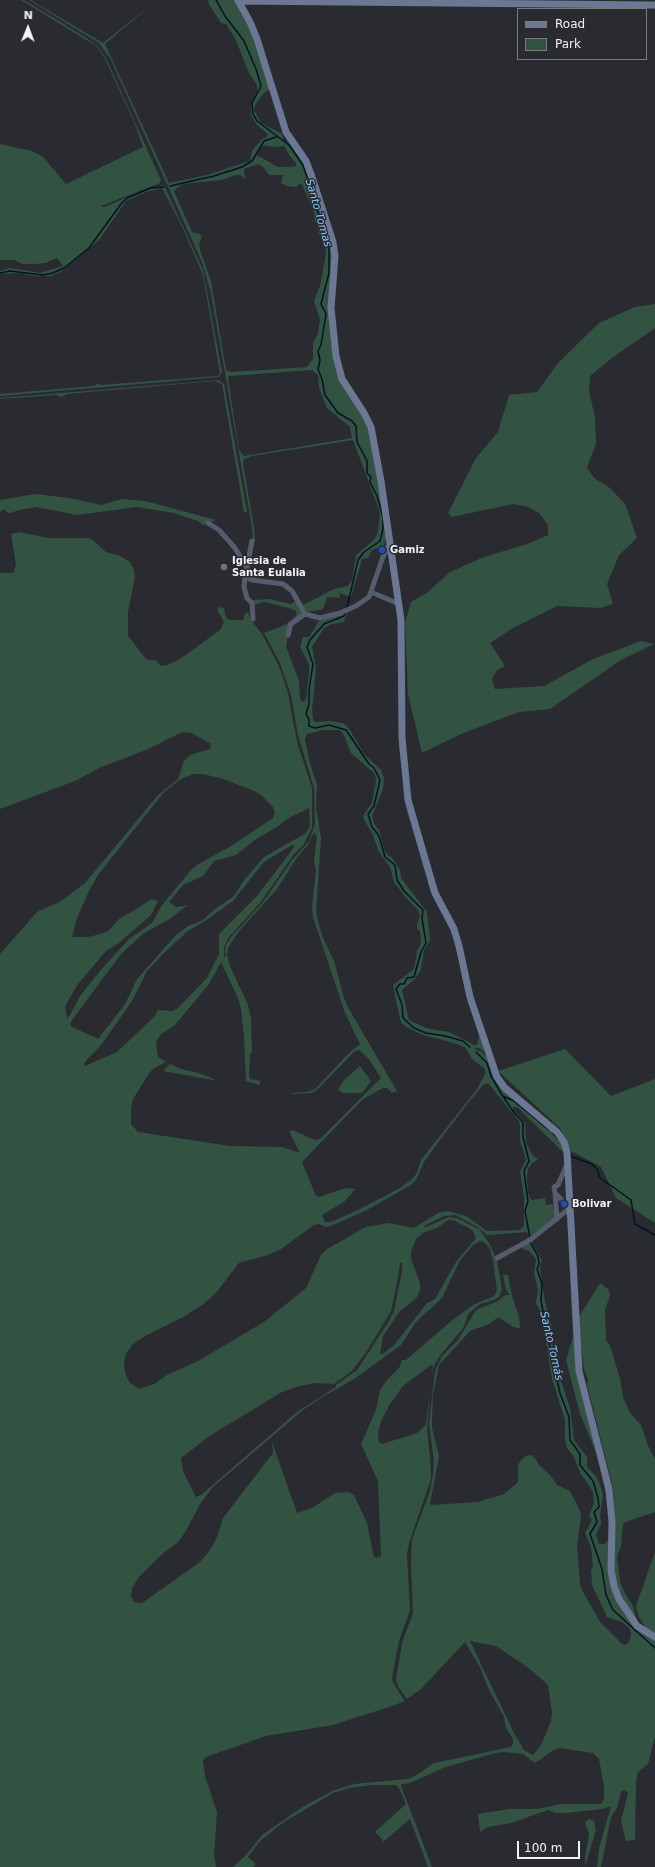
<!DOCTYPE html>
<html>
<head>
<meta charset="utf-8">
<style>
  body { margin:0 }
  #map { position:relative; width:655px; height:1867px; overflow:hidden; background:#2a2a31; font-family:"DejaVu Sans",sans-serif }
  canvas { display:block }
  .legend { position:absolute; left:517px; top:8px; width:130px; height:52px; box-sizing:border-box; background:#2a2a31; border:1px solid #7a7a80; margin:0; padding:5px 7px; list-style:none; font-size:12px; color:#f1f1f6 }
  .legend li { display:flex; align-items:center; gap:8px; height:20px }
  .legend b { width:20px; border:1px solid #7a7a80 }
  .north { position:absolute; left:8px; top:8px; width:40px; height:40px; -webkit-text-stroke:3px #2a2a31; paint-order:stroke; rotate:1deg; font-size:11px; font-weight:700; line-height:16px; text-align:center; color:#f1f1f6 }
  .north::after { content:''; display:block; margin:auto; width:14px; height:18px; background:#f1f1f6; clip-path:polygon(50% 0,100% 100%,50% 72%,0 100%) }
  .scale { position:absolute; left:517px; top:1841px; width:63px; height:18px; box-sizing:border-box; border:2px solid #f1f1f6; border-top:0; padding-left:5px; font-size:12px; line-height:14px; white-space:nowrap; color:#f1f1f6; -webkit-text-stroke:3px #2a2a31; paint-order:stroke }
</style>
</head>
<body>
<div id="map">
<canvas width="655" height="1867"></canvas>
<ul class="legend">
<li><b style="height:5px;background:#6c7794"></b>Road</li>
<li><b style="height:11px;background:#335342"></b>Park</li>
</ul>
<div class="north">N</div>
<div class="scale">100 m</div>
</div>
<script>
const c = document.querySelector('canvas').getContext('2d');
c.lineJoin = 'round';
function fill(path, color) {
  c.fillStyle = color;
  c.fill(path, 'evenodd');
}
function toPath(rows) {
  const path = new Path2D();
  for (const r of rows) {
    path.moveTo(r[0], r[1]);
    for (let i = 2; i < r.length; i += 2) path.lineTo(r[i], r[i + 1]);
  }
  return path;
}
function stroke(path, color, width, dash) {
  c.strokeStyle = color;
  c.lineWidth = width;
  c.lineCap = dash ? 'butt' : 'round';
  c.setLineDash(dash || []);
  c.stroke(path);
}
function drawText(font, color, halo, rows, align = 'center') {
  c.font = font + ' "DejaVu Sans",sans-serif';
  c.lineWidth = 3;
  c.setLineDash([]);
  c.textBaseline = 'middle';
  c.strokeStyle = halo;
  c.fillStyle = color;
  for (const [text, x, y, turn = 0] of rows) {
    c.save();
    c.translate(x, y);
    c.rotate((+turn || 0) * Math.PI / 180);
    c.textAlign = isNaN(turn) ? turn : align;
    if (halo) c.strokeText(text, 0, 0);
    c.fillText(text, 0, 0);
    c.restore();
  }
}
fill(toPath([
  [21,0,24,0,85,37,97,46,106,58,161,180,160,183,101,206,102,207,107,206,136,193,164,185,203,270,222,372,219,377,0,396,0,394,94,386,98,383,100,385,217,376,219,375,220,373,203,275,180,222,162,188,146,192,126,201,99,240,62,271,51,276,35,276,18,273,0,274,0,271,10,268,40,273,63,266,57,258,46,263,34,264,22,264,15,260,0,260,0,144,32,151,43,157,66,184,143,147,134,122,104,57,96,46],
  [29,0,31,0,103,43,157,0,105,44,169,183,207,175,250,161,252,151,262,139,267,137,268,134,256,124,251,115,251,104,257,92,257,85,249,73,235,38,226,24,221,23,210,6,208,0,236,0,249,23,270,90,265,92,256,103,254,110,261,123,282,134,284,143,288,142,304,161,332,247,336,367,369,427,387,537,382,550,377,548,371,551,368,558,362,559,351,597,339,593,340,598,327,597,323,609,307,612,286,584,261,581,251,577,247,565,253,542,252,527,211,293,202,262,110,58,103,49,99,43],
  [261,145,277,147,284,146,289,155,296,163,296,166,291,167,278,167,257,155],
  [258,164,263,167,269,175,283,175,281,183,287,186,296,187,301,183,313,208,315,221,319,227,318,232,326,247,325,260,320,286,314,301,320,320,318,333,313,343,313,359,307,367,231,372,226,370,211,281,200,250,199,244,202,237,200,234,192,232,174,191,178,187,184,184,221,180,236,175,240,175,245,179,244,169],
  [312,370,318,375,319,388,327,408,350,427,352,438,244,456,239,450,228,379,229,376],
  [353,440,380,512,378,532,374,540,356,555,352,580,348,586,334,589,303,605,294,590,285,582,262,580,252,576,250,566,255,539,254,528,243,463,244,459,252,456],
  [655,304,655,328,612,358,590,376,589,390,595,418,596,444,587,467,594,478,610,488,625,504,637,538,619,555,607,584,613,604,600,608,557,606,513,628,490,643,505,666,497,670,492,679,495,689,544,686,593,659,641,641,654,644,621,660,550,709,519,712,461,734,422,753,408,694,405,623,411,602,428,592,450,572,484,557,527,544,548,535,548,525,539,513,528,507,513,504,452,517,448,513,476,458,498,432,509,395,537,392,558,363,599,323,635,307],
  [219,380,224,384,247,512,244,512,222,384,215,381,67,394,62,397,56,395,0,399,0,398],
  [35,494,69,498,101,505,122,499,145,501,216,520,203,525,198,521,174,513,137,507,77,515,36,507,19,510,10,513,6,512,5,509,0,512,0,500],
  [20,532,48,538,88,538,93,540,106,552,120,556,130,562,134,569,135,577,128,612,128,636,146,659,157,661,161,666,168,665,183,657,221,629,224,622,217,610,220,607,224,608,226,617,229,620,243,620,245,614,248,612,250,619,262,634,279,666,288,693,297,742,312,788,312,828,304,844,294,854,260,903,229,937,224,947,224,957,226,956,225,951,226,945,231,937,263,902,293,859,309,841,315,824,314,788,298,735,291,695,280,663,264,633,285,625,296,616,297,612,292,609,269,603,263,602,255,605,253,602,254,600,270,599,291,604,295,601,300,610,302,614,288,626,289,632,286,646,299,681,300,699,303,702,306,700,309,672,309,664,300,647,303,637,309,637,319,621,347,612,344,622,332,624,324,628,312,647,316,667,312,710,313,720,316,722,330,721,343,723,348,727,364,754,381,770,384,778,383,789,372,816,374,824,379,830,385,852,392,858,400,870,401,878,427,912,430,940,424,950,421,970,415,979,402,990,409,1020,426,1028,449,1032,474,1045,477,1045,479,1036,467,999,456,946,447,921,431,893,407,811,399,746,398,624,398,620,399,620,400,734,408,809,434,892,456,940,472,1010,487,1054,479,1048,475,1048,476,1050,482,1052,489,1059,498,1082,504,1090,555,1132,564,1147,566,1158,566,1164,563,1152,517,1107,513,1107,513,1110,525,1122,526,1143,532,1154,538,1160,532,1163,528,1169,527,1178,528,1193,531,1200,545,1198,546,1205,553,1204,555,1218,529,1237,527,1232,487,1235,476,1226,455,1215,444,1216,424,1226,426,1227,449,1217,457,1218,480,1230,490,1245,497,1261,502,1289,499,1297,494,1300,480,1304,469,1313,463,1328,439,1357,434,1366,431,1380,427,1430,430,1456,431,1479,409,1543,407,1554,410,1610,399,1641,392,1677,393,1683,405,1701,392,1706,333,1725,266,1736,206,1757,203,1760,205,1776,217,1812,214,1855,216,1867,0,1867,0,954,37,912,61,901,85,883,158,795,178,779,184,761,190,755,210,749,211,744,192,733,182,732,146,750,99,768,75,781,0,809,0,573,13,573,16,565,11,534],
  [323,730,340,730,344,735,351,753,375,774,376,781,372,803,364,814,363,818,372,833,379,852,390,867,394,882,406,898,418,910,420,915,417,925,417,929,420,931,421,943,417,951,414,969,393,985,400,1019,402,1024,410,1029,423,1035,454,1043,466,1048,472,1059,485,1069,485,1074,477,1089,421,1160,417,1173,412,1179,400,1188,360,1209,331,1222,325,1222,322,1215,344,1202,355,1189,346,1188,319,1197,316,1196,302,1162,363,1099,383,1088,387,1088,392,1093,397,1091,349,1009,344,998,334,961,323,938,318,921,316,912,321,838,316,808,317,785,309,760,305,739,307,734],
  [194,774,203,774,223,779,252,790,261,795,273,807,275,813,273,818,233,845,197,865,191,870,162,905,152,923,129,939,100,971,80,996,70,1015,67,1018,65,1006,78,984,106,951,119,943,151,915,158,901,152,899,148,901,140,907,119,919,108,931,101,934,88,937,72,937,77,918,89,891,98,875,164,792,181,779],
  [309,808,310,826,306,833,264,857,245,879,233,897,215,909,203,920,188,926,176,935,137,979,125,1004,98,1039,72,1027,70,1024,72,1020,121,954,144,933,168,920,188,905,176,907,169,902,183,885,203,876,214,861,236,855,256,839,277,827,289,818],
  [314,832,317,836,314,861,316,870,312,907,313,917,345,1013,360,1044,347,1055,315,1089,307,1092,292,1093,290,1094,312,1093,318,1089,355,1051,359,1050,368,1058,381,1078,320,1139,317,1140,310,1138,293,1130,289,1131,300,1153,282,1147,230,1146,138,1132,131,1124,131,1108,133,1099,150,1072,156,1067,166,1062,158,1057,156,1042,160,1035,175,1025,209,984,221,962,238,998,241,1009,244,1037,246,1081,260,1085,260,1081,250,1079,249,1075,250,1054,252,1052,251,1018,248,1005,229,964,227,954,228,948,239,931,277,889,298,856,307,846],
  [292,845,295,846,258,895,219,934,219,954,207,978,178,1008,172,1011,158,1010,155,1016,117,1052,85,1066,84,1063,102,1044,132,1001,147,971,165,952,188,931,205,921,233,901,264,862],
  [488,1083,519,1121,520,1126,520,1141,526,1159,520,1172,524,1197,524,1225,520,1230,487,1231,466,1216,448,1211,438,1213,414,1228,389,1223,366,1227,327,1249,321,1255,306,1288,264,1322,198,1361,167,1375,154,1384,139,1389,130,1383,125,1373,124,1362,126,1354,132,1345,145,1336,185,1316,202,1305,215,1294,239,1263,268,1255,281,1249,314,1225,319,1224,326,1227,333,1225,365,1211,411,1185,416,1180,424,1162,439,1141,468,1103,483,1085],
  [448,1220,453,1220,467,1227,473,1231,476,1238,456,1262,435,1299,427,1303,394,1345,383,1354,380,1354,383,1336,400,1311,412,1302,417,1297,420,1290,420,1283,411,1259,411,1253,414,1244,417,1238,423,1233,437,1228],
  [480,1241,484,1242,489,1247,493,1260,497,1291,494,1296,473,1305,450,1322,406,1360,402,1360,399,1368,387,1380,380,1390,376,1410,361,1444,378,1481,381,1556,377,1558,374,1557,367,1523,354,1495,349,1492,335,1493,312,1508,297,1513,272,1442,273,1453,223,1518,217,1537,210,1550,200,1562,142,1603,134,1602,131,1596,132,1588,139,1577,161,1555,178,1542,186,1531,200,1504,213,1487,303,1410,321,1398,354,1379,401,1345,416,1322,442,1298,459,1262,473,1245],
  [400,1263,402,1263,402,1271,394,1311,389,1321,357,1370,336,1385,336,1387,297,1412,201,1495,196,1497,183,1471,181,1458,211,1435,282,1392,299,1386,315,1383,334,1384,352,1371,367,1351,391,1311,397,1283],
  [431,1365,433,1366,426,1425,417,1433,382,1444,379,1442,378,1432,382,1419,390,1404,403,1386],
  [565,1049,611,1096,655,1079,655,1223,616,1198,601,1167,571,1151,560,1128,498,1071],
  [170,1064,181,1069,199,1073,218,1081,163,1071],
  [360,1066,371,1081,362,1093,343,1093,338,1090,344,1080],
  [567,1215,576,1361,611,1507,609,1556,622,1608,655,1639,655,1737,648,1764,638,1772,636,1781,635,1840,626,1841,621,1821,628,1793,624,1790,621,1792,617,1808,611,1817,601,1867,597,1867,599,1849,611,1806,602,1809,566,1813,556,1813,548,1810,511,1823,488,1827,480,1832,478,1814,509,1809,537,1809,561,1804,601,1804,604,1799,604,1786,599,1759,593,1753,560,1748,552,1751,535,1763,523,1754,503,1752,495,1753,443,1768,410,1783,402,1784,401,1786,432,1867,428,1867,410,1819,382,1843,383,1840,375,1832,406,1804,399,1788,396,1785,373,1785,349,1788,333,1793,284,1822,261,1840,248,1857,256,1864,253,1867,233,1867,247,1854,262,1835,301,1808,332,1791,354,1784,407,1779,415,1776,434,1763,511,1747,513,1744,513,1739,506,1728,504,1717,489,1690,480,1667,465,1642,421,1689,407,1699,399,1688,396,1680,402,1643,413,1613,411,1562,412,1539,430,1491,433,1475,434,1461,429,1424,435,1371,442,1356,458,1340,476,1310,498,1301,505,1295,510,1295,506,1290,503,1275,508,1275,512,1296,519,1317,520,1328,513,1327,500,1318,497,1318,489,1324,470,1331,439,1365,433,1395,432,1418,432,1428,439,1456,430,1504,432,1505,478,1502,504,1494,518,1482,518,1465,521,1460,526,1456,532,1455,535,1458,539,1465,551,1476,557,1485,570,1491,580,1511,581,1517,577,1545,580,1584,583,1592,600,1622,622,1644,625,1645,629,1642,631,1635,630,1629,622,1622,607,1617,592,1585,591,1570,593,1567,591,1547,585,1533,592,1520,589,1516,594,1503,593,1492,585,1479,581,1475,574,1457,567,1448,565,1440,565,1420,552,1379,546,1341,539,1309,536,1303,538,1290,534,1273,536,1259,529,1251,523,1249,521,1246,531,1242,542,1260,540,1266,541,1277,545,1301,552,1329,553,1352,559,1362,560,1378,570,1408,574,1440,587,1457,587,1467,596,1476,600,1485,603,1495,600,1515,601,1524,596,1534,599,1544,605,1544,609,1538,609,1508,596,1452,580,1414,566,1360,573,1337],
  [470,1641,496,1646,530,1669,548,1685,552,1712,551,1721,542,1743,533,1755,524,1750,514,1733],
  [600,1283,609,1290,610,1295,605,1310,606,1340,610,1346,620,1378,623,1397,630,1413,641,1425,648,1446,655,1459,655,1512,625,1522,623,1525,621,1546,617,1557,620,1582,626,1595,633,1606,637,1621,620,1599,613,1570,615,1522,613,1488,587,1384,588,1380,584,1369,579,1329,579,1317],
  [655,1552,655,1634,645,1627,639,1617,636,1606],
  [590,1819,594,1821,596,1830,585,1867,585,1858,589,1834,585,1822]
]), '#335342');
stroke(toPath([
  [216,0,225,16,244,41,256,69,261,86,252,103,253,114,257,121,289,145,303,165,329,246,329,273,321,304,326,314,321,345,318,351,320,360,318,369,322,379,325,395,338,413,352,421,356,426,357,442,367,461,367,473,371,477,370,482,377,496,383,517,383,529,380,541,364,552,358,560,347,608],
  [170,186,214,176,242,167,252,161,264,141,276,137],
  [0,273,10,271,43,275,53,273,64,268,89,248,121,204,127,198,151,188,164,187],
  [345,613,344,616,324,624,310,640,307,647,313,664,309,690,309,704,306,714,309,719,309,726,315,728,329,725,346,730,369,764,374,768,380,780,374,806,368,814,372,827,379,836,385,857,395,865,397,880,404,891,423,910,422,918,426,943,421,952,414,977,407,978,404,984,400,984,396,989,402,1005,403,1018,414,1028,426,1033,445,1036,463,1041,470,1047],
  [476,1052,487,1063,491,1076,502,1095,515,1114,523,1122,523,1137,529,1161,524,1171,528,1201,525,1211,530,1238],
  [503,1096,514,1101,549,1130],
  [552,1132,558,1139],
  [570,1154,573,1157,592,1164,598,1170,599,1177,631,1200,635,1224,655,1235],
  [530,1242,538,1256,539,1264,537,1269,542,1284,541,1300,552,1358,560,1393,569,1417,570,1440,580,1454,580,1465,593,1481,598,1498,599,1507,594,1512,597,1522,590,1534,602,1569,606,1595,613,1610,655,1648]
]), '#001422', 1.5);
stroke(toPath([
  [208,523,219,530,235,548,246,566],
  [252,541,245,576,252,580,283,584,292,591,305,614,320,618,340,613,356,606,369,597,383,557,390,542],
  [245,576,244,587,247,598,252,603,253,619],
  [371,592,399,604],
  [288,635,291,624,305,614],
  [555,1193,557,1219],
  [497,1258,530,1240,570,1208,555,1193,554,1187,558,1185,567,1164]
]), '#555c6e', 5);
stroke(toPath([
  [238,0,251,24,257,39,286,132,306,161,312,177,333,242,335,256,331,308,336,356,342,379,364,413,371,427,381,481,401,620,402,738,408,800,435,893,454,929,459,946,470,997,497,1077,505,1088,557,1132,564,1142,567,1152,579,1371,609,1489,612,1522,611,1570,614,1586,619,1599,637,1626,655,1637],
  [238,1,655,5]
]), '#6c7794', 7);
for (const [x, y, r, color] of [
  [382,550,4,"#1a4fb4"],
  [224,567,4,"#6b7280"],
  [564,1204,4,"#1a4fb4"]
]) {
  const dot = new Path2D();
  dot.arc(x, y, r, 0, 2 * Math.PI);
  c.fillStyle = color;
  c.fill(dot);
  stroke(dot, '#2a2a31', 1.5);
}
drawText('bold 10px', '#f1f1f6', '#2a2a31', [
  ["Gamiz",390,550],
  ["Iglesia de",232,561],
  ["Santa Eulalia",232,573],
  ["Bolivar",572,1204]
], 'left');
drawText('italic 11px', '#7ec8f7', '#2a2a31', [
  ["Santo Tomas",318,213,74],
  ["Santo Tomás",551,1346,77]
]);
</script>
</body>
</html>
